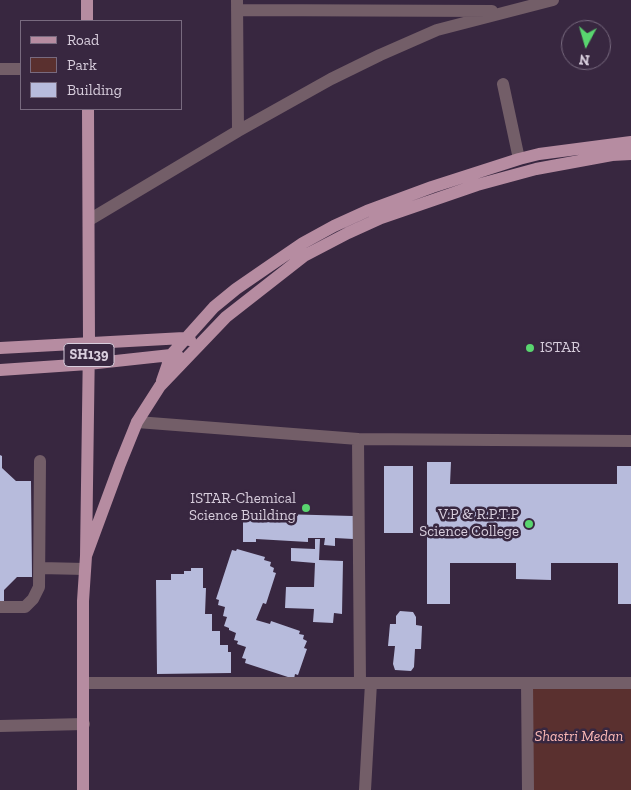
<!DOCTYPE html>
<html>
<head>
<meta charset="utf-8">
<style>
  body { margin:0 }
  #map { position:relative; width:631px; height:790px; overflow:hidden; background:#382740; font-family:"Zilla Slab",serif }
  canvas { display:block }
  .legend { position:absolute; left:20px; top:20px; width:162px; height:90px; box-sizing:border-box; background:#382740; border:1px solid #786a7f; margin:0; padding:6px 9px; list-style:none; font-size:15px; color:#d8cedd }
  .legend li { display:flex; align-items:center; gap:10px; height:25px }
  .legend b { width:25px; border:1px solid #786a7f }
  .north { position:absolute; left:561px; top:20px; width:50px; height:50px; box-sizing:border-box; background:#382740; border:1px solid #786a7f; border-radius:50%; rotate:186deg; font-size:14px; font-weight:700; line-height:20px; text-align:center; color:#d8cedd }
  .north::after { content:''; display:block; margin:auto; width:18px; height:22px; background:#59d56f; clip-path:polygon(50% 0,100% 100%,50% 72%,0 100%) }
</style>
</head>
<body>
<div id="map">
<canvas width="631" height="790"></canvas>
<ul class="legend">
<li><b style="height:6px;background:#b68ca1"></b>Road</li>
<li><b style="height:14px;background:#5a302f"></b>Park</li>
<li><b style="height:14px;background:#b7bbdc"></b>Building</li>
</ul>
<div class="north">N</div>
</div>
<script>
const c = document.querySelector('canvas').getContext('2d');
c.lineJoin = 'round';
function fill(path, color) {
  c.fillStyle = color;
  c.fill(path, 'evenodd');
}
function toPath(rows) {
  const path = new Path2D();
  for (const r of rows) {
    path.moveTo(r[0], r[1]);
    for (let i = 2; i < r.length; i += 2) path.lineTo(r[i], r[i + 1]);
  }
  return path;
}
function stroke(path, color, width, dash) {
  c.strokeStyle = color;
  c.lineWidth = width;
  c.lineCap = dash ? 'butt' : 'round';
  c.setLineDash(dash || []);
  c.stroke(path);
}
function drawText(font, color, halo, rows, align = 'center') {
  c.font = font + ' "Zilla Slab",serif';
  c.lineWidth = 5;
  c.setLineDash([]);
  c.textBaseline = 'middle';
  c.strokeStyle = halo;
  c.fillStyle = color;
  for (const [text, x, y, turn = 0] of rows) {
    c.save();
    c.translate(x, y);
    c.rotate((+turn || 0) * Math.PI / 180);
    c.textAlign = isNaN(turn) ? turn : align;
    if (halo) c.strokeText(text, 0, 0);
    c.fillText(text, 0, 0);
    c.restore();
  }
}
fill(toPath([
  [527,683,631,683,631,790,528,790]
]), '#5a302f');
fill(toPath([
  [0,455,2,456,2,468,16,481,31,481,32,577,17,577,4,590,4,604,0,604],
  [427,462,451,462,450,484,617,484,617,466,631,466,631,604,618,604,618,563,551,563,551,580,516,579,516,563,450,563,450,604,427,604],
  [384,466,413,466,413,533,384,533],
  [243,513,353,516,353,539,335,538,335,546,324,545,325,538,308,538,308,542,256,539,256,542,243,542],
  [315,539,320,539,319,560,343,561,342,614,334,613,333,623,313,622,314,609,285,608,286,587,314,587,315,563,291,561,291,548,315,549],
  [237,549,265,557,264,560,271,562,270,566,274,568,273,572,276,573,266,604,263,603,256,620,270,624,271,621,300,631,299,634,304,635,303,639,307,641,304,648,307,649,298,675,295,674,294,679,245,663,246,659,242,658,246,647,237,644,238,641,234,640,236,633,229,630,229,628,224,626,227,617,223,616,225,607,218,605,219,600,216,599,232,550,236,551],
  [191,568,203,568,203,588,206,588,205,614,212,614,212,631,220,631,220,645,228,645,228,652,231,652,231,673,157,674,156,580,171,580,171,574,184,574,184,571,191,571],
  [400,611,413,612,416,617,416,625,422,626,421,649,415,649,414,667,411,671,395,670,393,664,395,646,388,646,390,624,396,624,396,616]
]), '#b7bbdc');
stroke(toPath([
  [237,0,238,131],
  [237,10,492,11],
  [0,69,21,69],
  [503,84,519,159],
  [89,220,238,131,331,79,380,55,437,30,553,0],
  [137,422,358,439],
  [40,568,85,569],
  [0,607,25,607,33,599,39,587,40,461],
  [84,683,631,683],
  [360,683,358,439,631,441],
  [527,683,528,790],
  [0,726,84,724],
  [365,790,371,683]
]), '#735e68', 12);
stroke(toPath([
  [87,0,87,21],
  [0,348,184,338,190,340],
  [0,370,88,364,171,355,178,356],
  [162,381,171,355,214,307,236,289,265,269,303,243,334,226,367,211,432,187,519,159,539,154,631,142],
  [86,556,120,464,137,422,160,386,226,317,304,256,348,233,381,218,477,185,536,169,612,155,631,154],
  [83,790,83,601,86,556,89,343,88,109]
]), '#b68ca1', 12);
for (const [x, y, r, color] of [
  [530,348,5,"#59d56f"],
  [306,508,5,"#59d56f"],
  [529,524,5,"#59d56f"]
]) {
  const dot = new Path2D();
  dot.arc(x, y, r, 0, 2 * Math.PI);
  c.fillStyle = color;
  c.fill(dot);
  stroke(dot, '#382740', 2);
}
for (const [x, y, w] of [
  [89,355,50]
]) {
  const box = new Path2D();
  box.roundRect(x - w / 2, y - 11.5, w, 23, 4);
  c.fillStyle = '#382740';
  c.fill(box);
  stroke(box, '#d8cedd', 1);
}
drawText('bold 14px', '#d8cedd', null, [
  ["SH139",89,355]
]);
drawText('15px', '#d8cedd', '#382740', [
  ["ISTAR",540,348,"left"],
  ["ISTAR-Chemical",296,499],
  ["Science Building",296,516],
  ["V.P & R.P.T.P",519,515],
  ["Science College",519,532]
], 'right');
drawText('italic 15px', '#fbb9b6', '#382740', [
  ["Shastri Medan",579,737]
]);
</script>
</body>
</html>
